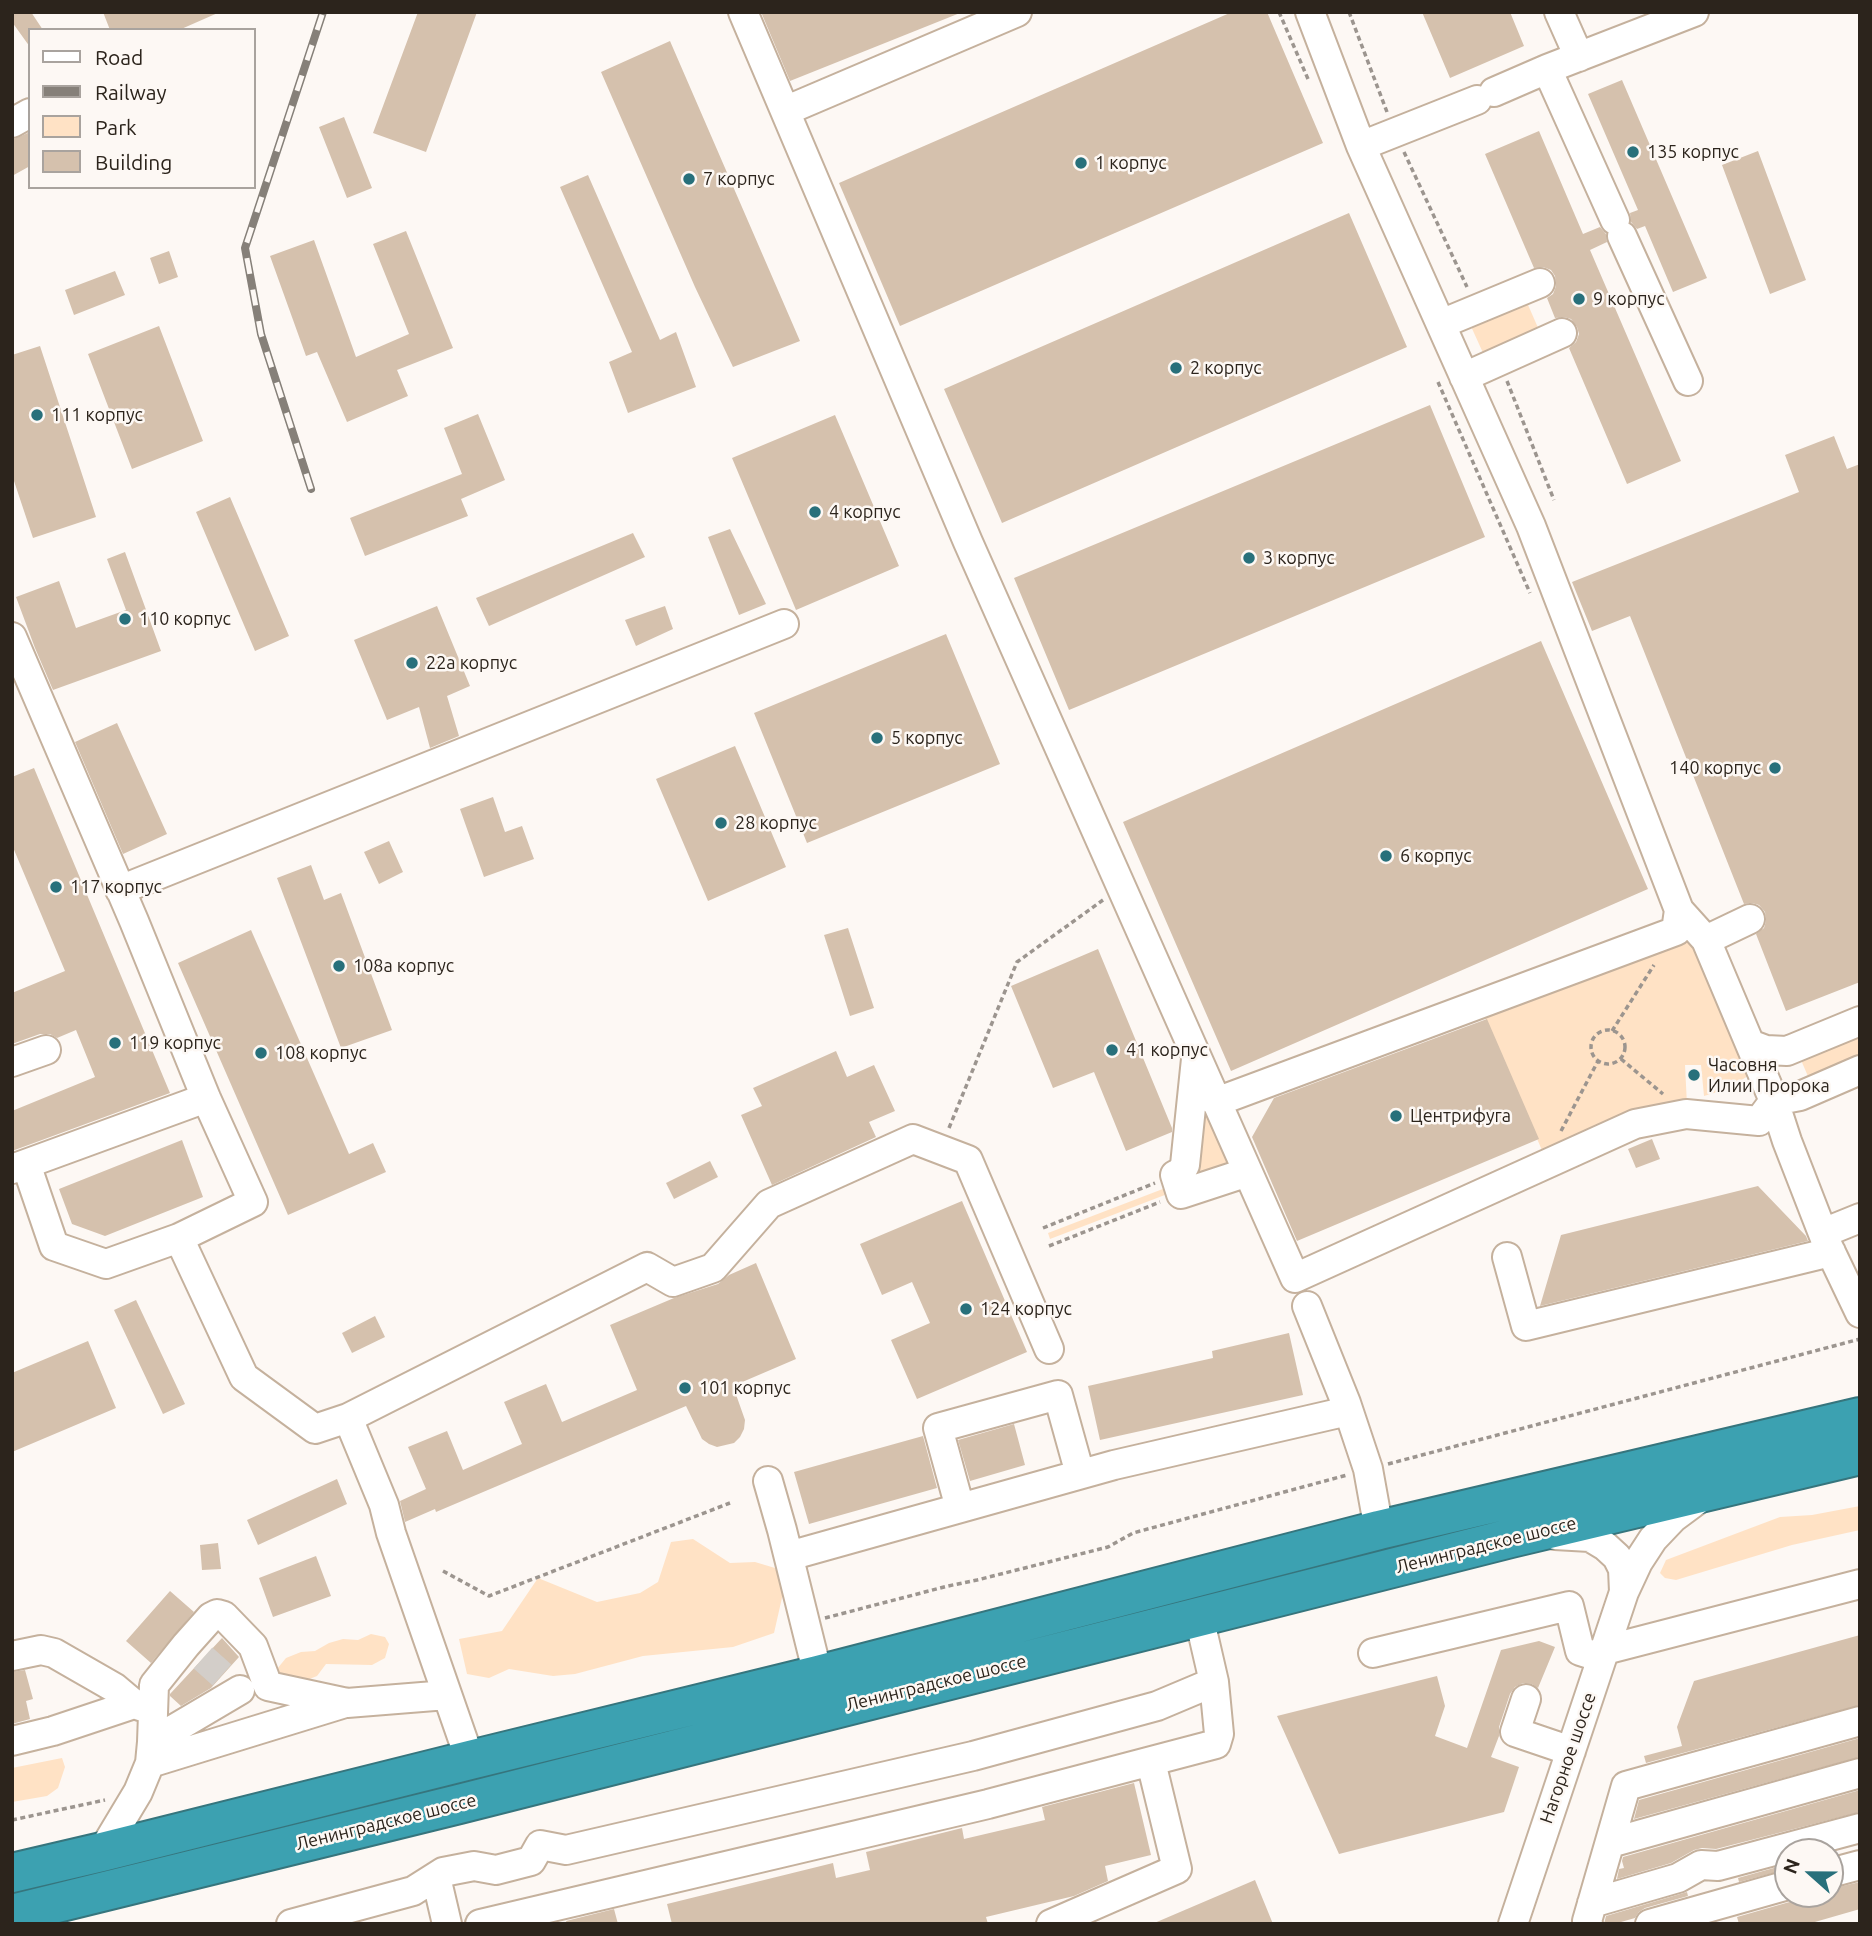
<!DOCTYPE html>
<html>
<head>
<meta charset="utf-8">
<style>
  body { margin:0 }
  #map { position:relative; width:1872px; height:1936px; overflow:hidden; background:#fdf8f4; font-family:Ubuntu,sans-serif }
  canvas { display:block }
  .frame { position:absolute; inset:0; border:14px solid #2c241c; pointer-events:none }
  .legend { position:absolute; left:28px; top:28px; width:228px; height:161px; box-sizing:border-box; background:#fdf8f4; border:2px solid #a9a39e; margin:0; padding:9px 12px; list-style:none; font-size:21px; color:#2c241c }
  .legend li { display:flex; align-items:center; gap:14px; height:35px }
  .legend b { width:35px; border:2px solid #a9a39e }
  .north { position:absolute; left:1774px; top:1838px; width:70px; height:70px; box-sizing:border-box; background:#fdf8f4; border:2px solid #a9a39e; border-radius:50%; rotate:291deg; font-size:19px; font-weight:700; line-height:28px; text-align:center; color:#2c241c }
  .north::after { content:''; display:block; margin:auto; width:24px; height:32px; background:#28707b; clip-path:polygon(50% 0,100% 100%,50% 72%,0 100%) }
</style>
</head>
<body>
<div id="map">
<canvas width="1872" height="1936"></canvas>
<div class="frame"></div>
<ul class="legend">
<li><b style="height:9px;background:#fff"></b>Road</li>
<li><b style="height:9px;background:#868079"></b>Railway</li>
<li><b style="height:19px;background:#ffe2c5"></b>Park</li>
<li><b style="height:19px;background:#d5c1ad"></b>Building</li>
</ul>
<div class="north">N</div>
</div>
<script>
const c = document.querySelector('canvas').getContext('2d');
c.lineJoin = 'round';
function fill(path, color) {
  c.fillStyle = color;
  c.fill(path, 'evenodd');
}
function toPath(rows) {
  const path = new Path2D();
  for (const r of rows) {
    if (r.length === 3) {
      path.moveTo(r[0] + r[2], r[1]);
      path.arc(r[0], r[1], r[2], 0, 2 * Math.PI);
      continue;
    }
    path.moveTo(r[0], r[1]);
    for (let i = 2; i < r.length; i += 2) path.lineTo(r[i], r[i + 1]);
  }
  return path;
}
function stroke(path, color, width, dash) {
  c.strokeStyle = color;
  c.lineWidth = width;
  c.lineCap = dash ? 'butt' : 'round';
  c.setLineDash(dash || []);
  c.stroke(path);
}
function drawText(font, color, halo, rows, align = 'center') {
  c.font = font + ' Ubuntu,sans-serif';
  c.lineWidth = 5;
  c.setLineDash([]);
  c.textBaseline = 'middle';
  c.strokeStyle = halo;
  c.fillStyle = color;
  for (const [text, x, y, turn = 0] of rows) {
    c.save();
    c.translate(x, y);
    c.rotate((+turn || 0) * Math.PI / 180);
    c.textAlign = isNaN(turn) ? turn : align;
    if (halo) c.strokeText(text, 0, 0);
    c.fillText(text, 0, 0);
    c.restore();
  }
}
fill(toPath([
  [1525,298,1539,330,1484,355,1469,322],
  [1684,921,1748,1076,1727,1089,1704,1096,1701,1065,1685,1065,1687,1105,1544,1155,1481,1008],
  [1860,1035,1860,1059,1810,1081,1801,1060],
  [1208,1114,1233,1164,1199,1178,1200,1119],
  [1168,1187,1170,1193,1050,1239,1048,1233],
  [1860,1506,1860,1530,1792,1545,1676,1580,1665,1578,1660,1573,1666,1560,1780,1517,1812,1515],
  [693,1539,730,1563,755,1562,775,1568,784,1589,774,1633,733,1647,643,1656,575,1674,553,1676,509,1669,489,1678,467,1674,459,1639,502,1631,538,1578,597,1602,640,1593,658,1582,671,1542],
  [371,1634,385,1637,389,1644,385,1658,372,1665,326,1664,317,1676,302,1682,287,1681,277,1669,286,1658,301,1652,315,1651,329,1643,343,1639,358,1640],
  [62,1758,65,1767,58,1788,47,1796,12,1802,12,1768]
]), '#ffe2c5');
fill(toPath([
  [12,12,31,12,43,30,30,30,30,47,12,22],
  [103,12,220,12,179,30,110,30],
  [418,12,477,12,426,152,373,133],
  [761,12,960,12,960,13,790,81],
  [1232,12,1267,12,1323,143,900,326,839,183],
  [1422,12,1510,12,1524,46,1450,78],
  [670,41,800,341,733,367,695,287,601,72],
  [1622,80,1707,278,1673,292,1645,226,1637,229,1631,222,1630,213,1638,210,1588,94],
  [344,117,372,188,347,198,319,127],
  [1539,131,1583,234,1600,227,1606,234,1607,242,1590,250,1681,461,1627,484,1569,348,1576,342,1579,334,1577,327,1571,319,1564,317,1555,318,1547,298,1553,294,1556,286,1555,276,1551,270,1543,267,1534,268,1485,154],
  [30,132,30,166,12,176,12,140],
  [1758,151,1806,280,1770,294,1722,165],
  [588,175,660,340,676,332,696,387,628,413,609,362,632,352,560,187],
  [1349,213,1407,347,1002,523,944,389],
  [406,231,453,348,397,370,408,396,347,422,317,352,306,356,270,256,314,240,356,357,409,334,373,244],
  [169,251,178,277,159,284,150,258],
  [115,271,125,295,74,315,65,290],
  [159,326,203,441,132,469,88,354],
  [40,346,96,517,33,538,12,475,12,355],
  [1430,405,1485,537,1069,710,1014,578],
  [478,414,505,480,461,499,468,516,365,556,350,518,462,474,444,428],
  [835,415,899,566,796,610,732,458],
  [1834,436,1847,469,1860,464,1860,982,1786,1011,1756,934,1764,928,1766,921,1765,912,1759,905,1752,903,1744,904,1630,616,1592,631,1572,582,1799,492,1785,455],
  [230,497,289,636,255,651,196,512],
  [730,529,766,604,739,615,708,537],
  [633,533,645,557,489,626,476,598],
  [125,552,161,651,53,690,35,648,16,597,59,581,76,628,126,610,107,559],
  [437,606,470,686,447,696,459,736,430,748,419,707,387,720,354,640],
  [665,606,673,629,636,646,625,620],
  [946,634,1000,764,807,843,754,713],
  [1541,641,1648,889,1231,1071,1123,822],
  [117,723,167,834,123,854,75,742],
  [735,746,786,867,708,901,656,779],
  [34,768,170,1093,12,1151,12,1111,95,1077,76,1030,57,1038,50,1034,40,1034,12,1044,12,993,65,971,12,845,12,777],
  [493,797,505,832,522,826,534,859,484,877,460,809],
  [389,841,403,872,379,884,364,852],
  [311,865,324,900,341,893,392,1030,341,1048,277,878],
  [848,928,874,1008,850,1016,824,935],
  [251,930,349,1154,373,1143,386,1172,288,1215,178,963],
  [1098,949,1172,1128,1172,1132,1126,1151,1094,1072,1053,1088,1011,986],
  [1487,1019,1539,1139,1297,1241,1252,1137,1274,1098],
  [836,1051,847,1077,874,1065,895,1111,869,1122,876,1137,772,1185,741,1115,762,1106,753,1088],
  [1652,1139,1660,1159,1636,1168,1628,1149],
  [182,1140,203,1197,105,1236,72,1224,59,1189],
  [710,1161,718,1177,674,1199,666,1183],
  [1758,1186,1806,1236,1808,1241,1540,1306,1561,1235],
  [962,1201,1027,1352,917,1399,891,1340,930,1323,912,1282,882,1295,860,1244],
  [756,1263,796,1359,733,1386,745,1420,744,1429,740,1437,734,1443,717,1447,709,1444,702,1439,686,1406,436,1512,435,1509,405,1522,400,1501,426,1489,408,1447,447,1431,463,1470,522,1444,504,1402,546,1384,562,1422,637,1390,610,1325,674,1298,718,1284,729,1275],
  [136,1300,185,1404,163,1414,114,1310],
  [375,1316,385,1337,352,1353,342,1333],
  [1289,1333,1303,1395,1100,1440,1088,1386,1213,1358,1212,1351],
  [88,1341,116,1408,12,1452,12,1373],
  [1014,1424,1025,1465,970,1481,958,1440],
  [923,1436,937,1488,809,1524,794,1472],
  [337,1479,347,1504,258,1545,247,1520],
  [218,1543,221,1569,202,1570,200,1545],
  [316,1556,331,1596,273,1617,259,1578],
  [170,1591,194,1612,151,1663,126,1641],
  [1860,1635,1860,1705,1646,1763,1644,1756,1682,1746,1677,1727,1694,1681],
  [222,1638,239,1657,211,1688,181,1706,170,1696,170,1694],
  [1539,1641,1555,1647,1538,1688,1532,1684,1523,1683,1515,1687,1510,1694,1499,1727,1499,1736,1491,1757,1519,1767,1504,1812,1339,1854,1277,1716,1437,1676,1445,1706,1435,1736,1467,1748,1501,1650],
  [25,1670,33,1699,26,1701,30,1719,12,1724,12,1672],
  [1860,1738,1860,1757,1634,1819,1639,1800],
  [1134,1783,1151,1855,1105,1866,1108,1881,1074,1896,986,1917,988,1924,672,1924,667,1904,833,1863,836,1878,870,1870,866,1852,962,1828,964,1839,1045,1820,1042,1807],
  [1860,1790,1860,1812,1716,1849,1702,1848,1694,1850,1671,1863,1617,1879,1619,1869,1624,1868,1622,1861,1623,1857],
  [1788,1864,1788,1869,1739,1882,1738,1878],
  [1255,1880,1273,1924,1152,1924],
  [1860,1882,1860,1909,1808,1924,1739,1924,1737,1917,1793,1901,1801,1894,1830,1894,1830,1889],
  [1687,1892,1688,1896,1645,1908,1639,1912,1635,1918,1614,1924,1604,1924,1606,1916],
  [614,1909,618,1924,567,1924,566,1921]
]), '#d5c1ad');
stroke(toPath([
  [203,1658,222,1675]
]), '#d3cec9', 28, [28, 14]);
const minor = toPath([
  [743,12,968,542,1295,1278,1635,1124,1686,1114,1759,1121,1774,1101,1787,1141,1827,1244,1860,1313],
  [1310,12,1361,146],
  [1559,12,1579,57],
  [1547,69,1615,220],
  [1494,92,1547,69,1694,12],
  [1477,100,1361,146,1531,526,1679,910,1706,940,1774,1101,1800,1096,1860,1070],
  [785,111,1017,12],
  [12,123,30,113],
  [1622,236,1688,381],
  [1441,324,1540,283],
  [1464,377,1562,333],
  [12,637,134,921,206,1098,253,1202,179,1238],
  [120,890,784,624],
  [1706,940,1750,919],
  [1750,1044,1766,1050,1787,1051,1860,1021],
  [1196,1059,1185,1165,1181,1172,1175,1175,1181,1194,1248,1172],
  [12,1062,46,1050],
  [1216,1102,1676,931,1679,910],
  [26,1164,54,1246,106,1264,179,1238,244,1377,315,1429,348,1418,647,1267,673,1282,713,1268,769,1204,913,1139,968,1160,1049,1349],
  [12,1169,206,1098],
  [1823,1233,1860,1218],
  [1507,1257,1526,1326,1831,1252],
  [1307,1306,1346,1403,1368,1469,1379,1530],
  [348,1418,384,1505,391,1533,470,1760],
  [768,1481,782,1530,818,1675],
  [960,1508,938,1428,1058,1395,1080,1474],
  [1555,1535,1590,1537,1605,1546,1617,1557,1623,1569,1624,1592],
  [789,1556,1114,1465,1348,1411],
  [1605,1650,1860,1584],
  [1373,1653,1569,1606,1580,1651,1602,1658],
  [12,1656,41,1650,54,1653,115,1688,134,1704,152,1710],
  [1526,1699,1515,1732,1571,1751],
  [12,1741,53,1731,134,1704],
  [152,1742,240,1690],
  [150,1763,345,1703],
  [1610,1843,1860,1773],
  [102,1852,138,1792,150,1763,152,1742,154,1685,186,1645,211,1617,217,1614,224,1616,253,1646,268,1686,347,1703,447,1695],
  [1830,1873,1860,1865],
  [436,1877,447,1924],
  [1592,1903,1678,1878,1701,1865,1718,1866,1860,1828],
  [291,1924,413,1891,443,1872,474,1866,496,1870,531,1861,540,1845,566,1850,973,1756,1157,1706,1214,1682],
  [480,1924,988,1804,1216,1744,1219,1734,1214,1682,1199,1617],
  [1051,1924,1177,1869,1151,1762],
  [1513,1924,1624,1592,1638,1562,1653,1539,1673,1518,1700,1498],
  [1588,1924,1587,1921,1626,1786,1860,1721],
  [1650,1924,1788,1885]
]);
const highway = toPath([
  [12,1873,102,1852,470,1760,818,1675,1379,1530,1860,1417],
  [12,1914,459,1804,1511,1538,1860,1455]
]);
stroke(minor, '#c5b19d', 32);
stroke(highway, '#36757d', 42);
stroke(toPath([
  [1279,12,1308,79],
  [1349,12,1387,112],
  [1404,152,1467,287],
  [1507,381,1554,500],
  [1438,382,1530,593],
  [1608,1047,17],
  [1612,1031,1654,965],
  [1621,1059,1663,1094],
  [949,1128,1017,962,1103,900],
  [1561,1131,1598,1061],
  [1043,1228,1155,1183],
  [1049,1246,1160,1202],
  [1388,1464,1860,1339],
  [443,1571,489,1596,730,1503],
  [825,1618,948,1586,977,1580,1108,1547,1133,1533,1347,1475],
  [12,1820,105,1800]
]), '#9c958f', 3.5, [5, 3.5]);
stroke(minor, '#fff', 28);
stroke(highway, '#3ca1b1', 38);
const rail = toPath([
  [311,489,261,334,245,248,323,12]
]);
stroke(rail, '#868079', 8);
stroke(rail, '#fdf8f4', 5, [16]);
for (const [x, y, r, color] of [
  [1633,152,7,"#28707b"],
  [1081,163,7,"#28707b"],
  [689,179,7,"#28707b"],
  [1579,299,7,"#28707b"],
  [1176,368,7,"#28707b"],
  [37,415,7,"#28707b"],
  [815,512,7,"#28707b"],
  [1249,558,7,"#28707b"],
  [125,619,7,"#28707b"],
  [412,663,7,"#28707b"],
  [877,738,7,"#28707b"],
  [1775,768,7,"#28707b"],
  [721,823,7,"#28707b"],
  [1386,856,7,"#28707b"],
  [56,887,7,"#28707b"],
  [339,966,7,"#28707b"],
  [115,1043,7,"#28707b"],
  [1112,1050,7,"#28707b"],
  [261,1053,7,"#28707b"],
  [1694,1075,7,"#28707b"],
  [1396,1116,7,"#28707b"],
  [966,1309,7,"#28707b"],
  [685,1388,7,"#28707b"]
]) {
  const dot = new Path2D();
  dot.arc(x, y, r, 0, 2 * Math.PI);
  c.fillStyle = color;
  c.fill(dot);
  stroke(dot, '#fdf8f4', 2.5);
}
drawText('18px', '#2c241c', '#fdf8f4', [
  ["135 корпус",1647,152],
  ["1 корпус",1095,163],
  ["7 корпус",703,179],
  ["9 корпус",1593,299],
  ["2 корпус",1190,368],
  ["111 корпус",51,415],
  ["4 корпус",829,512],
  ["3 корпус",1263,558],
  ["110 корпус",139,619],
  ["22а корпус",426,663],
  ["5 корпус",891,738],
  ["140 корпус",1761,768,"right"],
  ["28 корпус",735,823],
  ["6 корпус",1400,856],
  ["117 корпус",70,887],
  ["108а корпус",353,966],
  ["119 корпус",129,1043],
  ["41 корпус",1126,1050],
  ["108 корпус",275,1053],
  ["Часовня",1708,1065],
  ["Илии Пророка",1708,1086],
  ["Центрифуга",1410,1116],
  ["124 корпус",980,1309],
  ["101 корпус",699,1388]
], 'left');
drawText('18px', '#2c241c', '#fdf8f4', [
  ["Ленинградское шоссе",1486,1545,-14],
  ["Ленинградское шоссе",936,1683,-14],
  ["Нагорное шоссе",1568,1758,-71],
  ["Ленинградское шоссе",386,1822,-14]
]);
</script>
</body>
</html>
